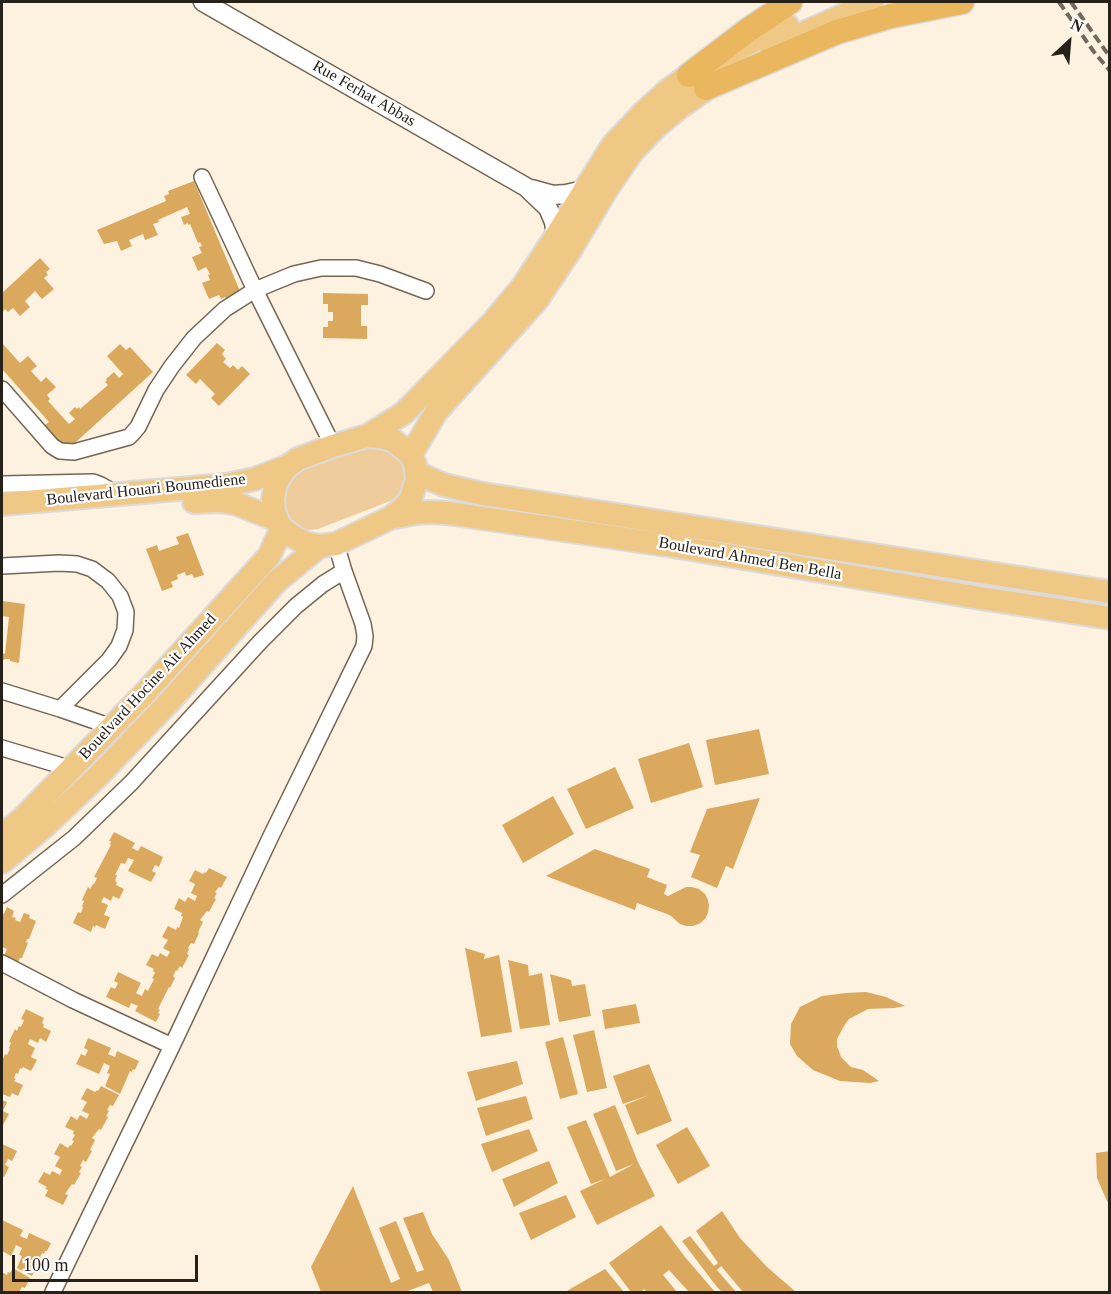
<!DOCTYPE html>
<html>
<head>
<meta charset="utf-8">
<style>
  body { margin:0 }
  #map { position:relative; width:1111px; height:1294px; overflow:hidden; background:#fdf1e0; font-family:"Times New Roman",serif }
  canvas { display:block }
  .frame { position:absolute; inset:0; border:3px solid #262119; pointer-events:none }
  .north { position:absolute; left:1039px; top:12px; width:60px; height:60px; -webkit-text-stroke:4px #fff; paint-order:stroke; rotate:26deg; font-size:16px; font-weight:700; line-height:24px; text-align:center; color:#262119 }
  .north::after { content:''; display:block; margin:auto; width:21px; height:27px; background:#262119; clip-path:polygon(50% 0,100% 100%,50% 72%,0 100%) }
  .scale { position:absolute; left:12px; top:1255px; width:186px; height:27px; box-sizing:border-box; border:3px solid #262119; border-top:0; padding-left:8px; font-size:18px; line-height:21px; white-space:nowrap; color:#262119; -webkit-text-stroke:4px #fff; paint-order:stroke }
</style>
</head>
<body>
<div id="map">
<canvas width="1111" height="1294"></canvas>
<div class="frame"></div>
<div class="north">N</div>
<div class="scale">100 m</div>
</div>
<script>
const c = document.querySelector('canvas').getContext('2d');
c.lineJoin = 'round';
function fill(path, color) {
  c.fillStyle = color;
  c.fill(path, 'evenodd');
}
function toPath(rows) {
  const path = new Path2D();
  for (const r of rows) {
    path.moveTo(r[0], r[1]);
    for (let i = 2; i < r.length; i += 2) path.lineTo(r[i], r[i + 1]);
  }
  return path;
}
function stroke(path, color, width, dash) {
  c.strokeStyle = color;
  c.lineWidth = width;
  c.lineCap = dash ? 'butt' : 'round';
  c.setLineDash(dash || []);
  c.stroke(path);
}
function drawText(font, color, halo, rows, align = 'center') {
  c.font = font + ' "Times New Roman",serif';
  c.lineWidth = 4.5;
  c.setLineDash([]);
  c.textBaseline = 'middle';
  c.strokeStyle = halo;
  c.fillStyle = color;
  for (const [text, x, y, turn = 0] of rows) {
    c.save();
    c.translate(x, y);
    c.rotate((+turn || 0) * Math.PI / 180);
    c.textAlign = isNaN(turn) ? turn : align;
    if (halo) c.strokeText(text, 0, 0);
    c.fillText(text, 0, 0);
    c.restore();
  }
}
fill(toPath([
  [371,439,405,460,406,474,403,484,400,492,393,500,318,529,310,530,299,528,284,514,284,486,292,473]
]), '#eecc9c');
fill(toPath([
  [194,181,242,296,227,303,225,297,221,299,219,295,209,299,202,283,210,280,208,275,210,274,206,267,198,271,192,257,202,253,199,247,202,246,200,242,198,243,190,224,188,225,188,223,184,225,181,217,190,214,187,207,158,220,159,222,153,224,158,235,145,240,143,234,129,240,132,246,121,251,117,241,104,244,97,230,166,201,164,196,169,194,168,191],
  [40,258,50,269,46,272,48,275,44,278,54,289,42,299,35,291,25,301,30,307,20,316,13,308,8,312,5,309,2,313,2,293],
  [323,293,368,294,368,305,361,305,361,326,367,326,367,339,323,338,323,327,328,327,328,321,333,321,333,312,328,312,328,304,323,304],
  [2,343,20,363,28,356,37,366,31,371,41,382,46,377,56,387,47,395,50,399,48,401,69,424,75,419,69,413,75,407,77,409,79,407,80,409,108,385,105,382,107,380,106,379,114,372,119,378,123,374,107,356,120,344,126,350,130,347,153,372,65,452,46,431,48,428,45,425,49,422,2,369],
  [217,343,225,350,222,354,226,359,223,362,230,368,233,365,238,370,242,366,250,374,219,406,211,398,215,394,200,379,196,384,186,375],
  [188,533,204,575,194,578,192,574,186,576,185,572,177,575,178,579,171,582,173,587,162,591,146,549,157,545,159,551,179,544,176,537],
  [2,601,25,604,19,663,10,661,10,659,4,659,5,660,2,660,2,653,5,654,9,617,2,616],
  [759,729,769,774,715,785,706,740],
  [689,743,703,787,651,803,638,759],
  [615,767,634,808,586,829,567,789],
  [553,796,574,834,523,863,502,825],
  [760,798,733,869,726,866,717,888,691,877,700,855,690,852,707,809],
  [114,832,135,843,132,848,138,851,141,846,163,857,159,867,155,865,152,871,156,873,151,882,128,871,134,860,128,858,125,864,121,863,115,875,117,875,115,881,117,882,116,885,124,889,119,899,113,896,111,901,104,897,101,902,108,905,104,915,110,917,105,929,96,925,95,927,93,926,91,932,73,923,78,912,81,913,83,907,82,906,84,901,82,900,88,887,90,889,93,884,94,884,97,878,94,877,111,845,110,844,111,841,109,841],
  [595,849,650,869,647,877,667,885,664,894,668,896,686,887,692,887,699,889,705,894,708,900,709,906,708,913,705,919,699,924,693,926,686,926,680,924,671,916,667,914,637,903,635,910,546,876],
  [209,868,227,877,221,888,219,887,215,892,217,893,214,898,216,899,209,912,207,911,200,920,203,922,198,932,199,933,194,944,191,943,188,948,189,949,187,954,189,955,182,968,180,966,177,971,176,970,173,976,175,978,170,988,169,987,158,1009,160,1010,158,1013,160,1014,156,1022,135,1011,138,1006,131,1003,129,1008,106,997,111,987,115,989,118,983,114,981,118,972,141,983,136,993,142,996,145,989,148,991,154,979,152,978,155,973,153,971,154,969,146,965,152,954,158,957,160,953,167,957,170,952,163,948,168,940,162,937,168,926,176,930,177,927,179,928,183,917,181,916,182,913,174,909,179,898,185,902,188,897,195,901,197,896,191,893,195,884,189,881,195,870,203,874,205,872,206,873],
  [7,907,14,911,12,917,16,918,15,920,20,922,24,913,30,915,29,918,36,921,29,939,27,939,26,942,28,943,22,958,20,958,18,963,11,959,10,962,3,959,7,949,2,947,2,913,4,914],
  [465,948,485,954,484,959,499,955,512,1032,481,1037],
  [508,960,528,965,529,976,542,973,550,1025,520,1029],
  [550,974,571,980,572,986,585,984,591,1016,559,1022],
  [866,992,886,997,905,1006,894,1008,868,1009,849,1019,844,1026,837,1039,837,1046,841,1057,851,1067,863,1070,879,1081,870,1083,840,1081,813,1070,797,1056,790,1044,791,1024,800,1007,822,996,846,993],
  [636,1004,640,1023,605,1029,602,1010],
  [26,1009,44,1018,42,1023,44,1024,43,1027,51,1031,46,1042,40,1038,38,1043,30,1039,28,1044,35,1048,31,1057,37,1060,31,1071,23,1067,22,1069,20,1068,18,1074,16,1073,14,1078,16,1079,14,1081,23,1085,18,1096,12,1093,10,1097,2,1094,2,1061,5,1054,7,1055,10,1049,9,1048,11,1043,9,1042,15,1029,17,1031,19,1026,21,1027,24,1020,21,1019],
  [594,1030,607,1088,587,1092,573,1035],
  [563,1037,578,1094,560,1099,545,1042],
  [88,1038,111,1048,108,1054,115,1057,117,1051,139,1061,135,1070,133,1069,132,1072,130,1071,120,1094,105,1086,110,1074,107,1073,110,1066,104,1063,99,1074,76,1064,81,1054,85,1056,88,1050,84,1048],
  [517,1061,523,1084,476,1101,467,1072],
  [649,1064,672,1121,637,1135,625,1105,649,1095,623,1104,613,1076],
  [101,1086,119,1095,113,1106,110,1105,107,1110,109,1111,106,1116,108,1117,101,1130,99,1129,92,1138,95,1140,90,1150,92,1151,86,1162,83,1160,80,1166,82,1167,79,1172,81,1173,74,1185,72,1184,65,1194,68,1195,63,1205,45,1196,48,1190,45,1189,47,1187,38,1182,44,1172,50,1175,52,1171,60,1175,62,1170,55,1166,60,1157,54,1154,60,1143,68,1148,70,1145,71,1146,74,1141,72,1140,75,1135,73,1134,74,1131,65,1127,71,1116,77,1120,80,1115,87,1119,89,1114,82,1111,87,1102,81,1099,87,1088,95,1092,97,1090,98,1091],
  [526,1096,533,1119,486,1136,477,1108],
  [2,1100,7,1102,3,1111,9,1114,3,1125,2,1124],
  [615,1105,638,1162,655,1196,597,1225,580,1191,605,1179,591,1184,567,1127,586,1120,610,1177,634,1164,616,1171,593,1114],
  [687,1127,710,1166,678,1184,656,1145],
  [529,1129,538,1151,492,1172,481,1144],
  [2,1144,17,1151,12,1161,8,1159,5,1165,9,1167,4,1177,2,1176],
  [1110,1151,1110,1205,1107,1201,1097,1178,1096,1153],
  [549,1161,558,1183,514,1207,502,1179],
  [353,1186,391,1283,400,1279,379,1228,396,1221,417,1272,424,1270,403,1218,423,1212,432,1234,449,1260,462,1292,433,1292,429,1283,405,1292,321,1292,311,1267],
  [566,1195,576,1217,531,1240,519,1213],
  [722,1211,740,1238,767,1267,796,1292,743,1292,721,1266,717,1270,736,1292,722,1292,717,1287,682,1241,690,1236,714,1266,718,1263,696,1231],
  [2,1220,23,1230,20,1236,27,1239,29,1233,51,1243,47,1251,45,1251,44,1254,42,1253,32,1276,17,1268,22,1256,19,1255,22,1248,16,1245,11,1256,2,1251],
  [661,1225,685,1257,715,1292,689,1292,669,1270,663,1275,677,1292,647,1292,644,1289,641,1292,631,1292,609,1263],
  [13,1268,30,1278,25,1288,22,1287,19,1292,2,1292,2,1272,7,1275,8,1272,10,1273],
  [605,1269,624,1292,565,1292]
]), '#dba95d');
const minor = toPath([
  [202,177,255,290,333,446],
  [2,389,52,446,60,451,74,452,129,437,132,434,138,427,156,390,172,366,194,338,225,309,255,290,294,274,321,268,356,268,380,274,426,291],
  [2,484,93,482,101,485,117,494],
  [2,566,59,563,77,564,92,569,108,581,120,596,126,612,125,630,119,646,109,660,60,709],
  [2,691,60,709,112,727],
  [2,748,72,769],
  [2,895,74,838,131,783,260,642,296,606,323,584,344,571],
  [2,963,73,1000,172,1046],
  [53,1292,172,1046,271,836,364,646,365,636,363,624,344,571,336,544]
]);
const tertiary = toPath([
  [203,2,526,187,548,208,554,222,556,236],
  [531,189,553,195,566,194,584,190]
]);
const primary = toPath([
  [771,48,872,2],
  [367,436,404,413,493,322,523,286,556,236,612,146,644,112,666,92,689,75,759,38,787,25],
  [367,436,381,437,394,441,411,455,415,464,417,479,410,501,402,509,390,518,336,544,320,546,305,543,292,536,282,528,277,520,274,511,273,499,275,487,280,476,288,466,298,459,333,446,367,436],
  [411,455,436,412,537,300,569,252,605,192,632,152,656,127,680,107,722,78],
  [417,473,444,485,483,494,1110,592],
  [194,502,222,501,237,504,277,520],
  [2,504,226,485,255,479,288,466],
  [390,518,416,513,431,512,447,513,667,545,974,597,1110,618],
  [2,835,23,818,143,695,269,556,282,528],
  [2,862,46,825,97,777,170,701,277,581,320,546]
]);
const trunk = toPath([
  [689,75,748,30,790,2],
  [706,88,837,32,891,16,962,2]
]);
stroke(minor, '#746654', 18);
stroke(tertiary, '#746654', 21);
stroke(primary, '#dcdbda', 26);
stroke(trunk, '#dcdbda', 27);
stroke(minor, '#fff', 15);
stroke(tertiary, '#fff', 18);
stroke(primary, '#efc886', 22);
stroke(trunk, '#eab65e', 24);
stroke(toPath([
  [1059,2,1094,52,1110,71],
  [1071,2,1110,57]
]), '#70695e', 4, [9, 4.5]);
drawText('16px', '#262119', '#fff', [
  ["Rue Ferhat Abbas",364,94,30],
  ["Boulevard Houari Boumediene",146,490,-6],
  ["Boulevard Ahmed Ben Bella",750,559,10],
  ["Bouelvard Hocine Ait Ahmed",148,687,-47]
]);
</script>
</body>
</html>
